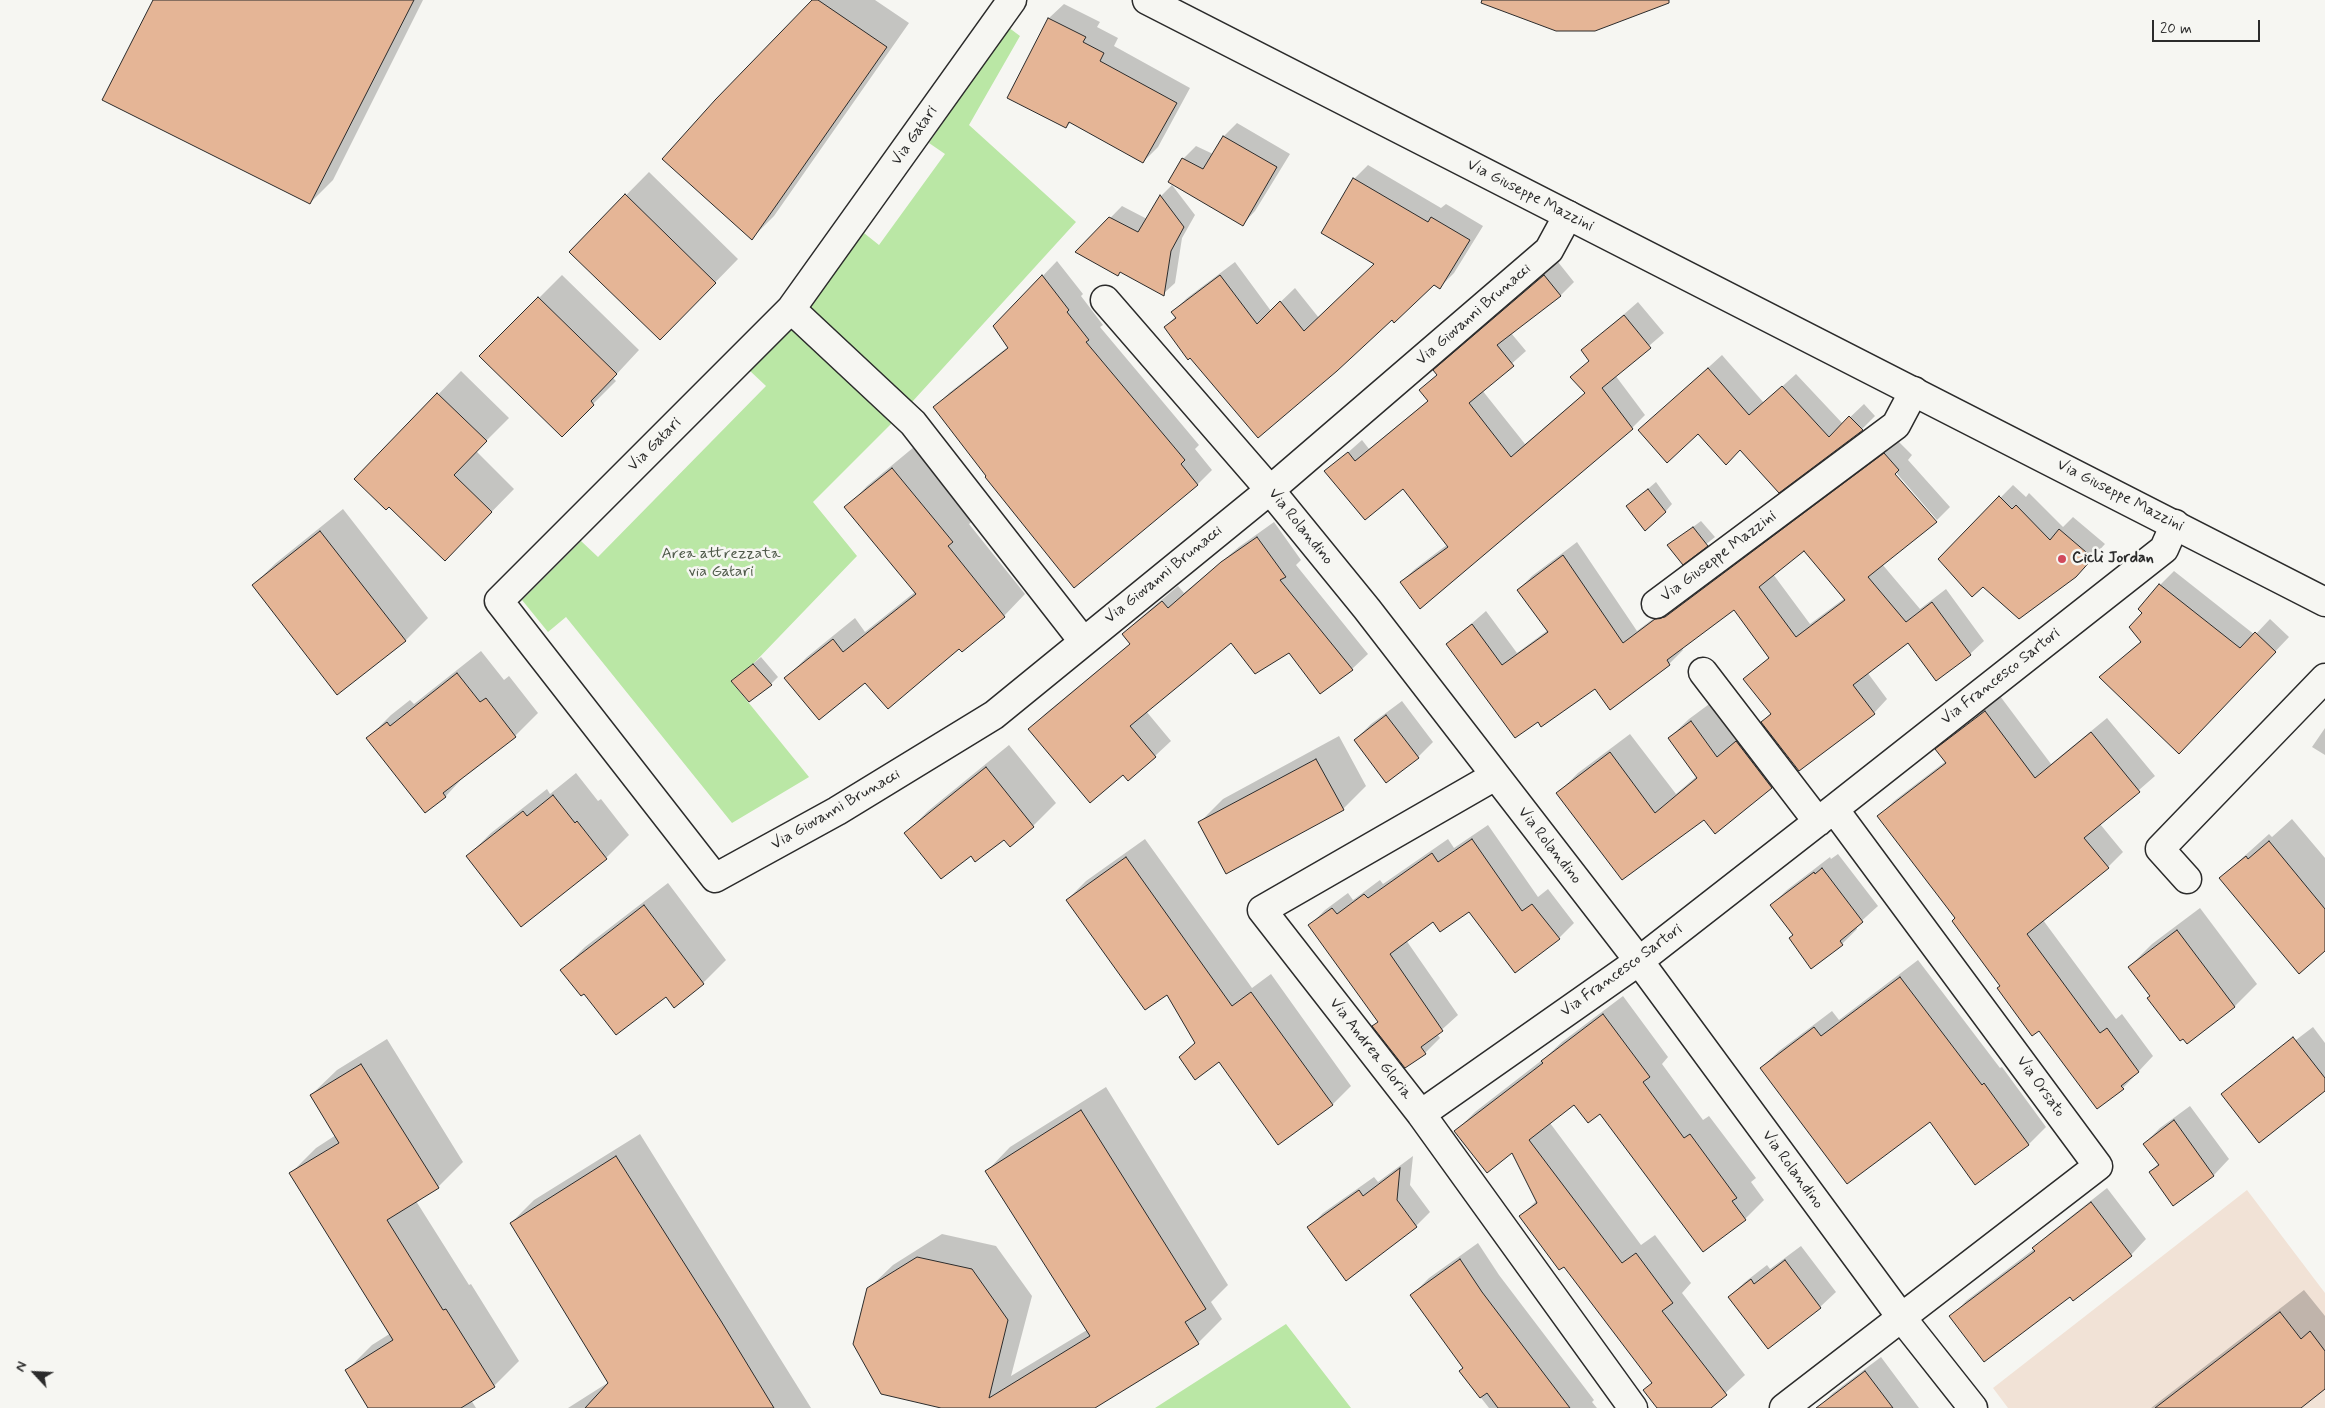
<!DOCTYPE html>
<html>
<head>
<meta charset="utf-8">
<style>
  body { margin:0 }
  #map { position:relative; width:2325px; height:1408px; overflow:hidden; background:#f6f6f2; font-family:Mynerve,sans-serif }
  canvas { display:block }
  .north { position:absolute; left:10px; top:1348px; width:50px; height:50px; -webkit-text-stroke:4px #f6f6f2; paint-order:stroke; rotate:295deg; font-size:14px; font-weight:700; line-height:20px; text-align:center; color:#2b2b2b }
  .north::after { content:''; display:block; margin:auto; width:18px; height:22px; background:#2b2b2b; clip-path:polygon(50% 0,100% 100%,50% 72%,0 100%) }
  .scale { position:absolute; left:2152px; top:20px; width:108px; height:22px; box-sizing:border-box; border:2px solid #2b2b2b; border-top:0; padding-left:6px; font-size:15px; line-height:18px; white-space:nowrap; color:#2b2b2b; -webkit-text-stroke:4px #f6f6f2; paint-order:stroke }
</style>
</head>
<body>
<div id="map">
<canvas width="2325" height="1408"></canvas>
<div class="north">N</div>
<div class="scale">20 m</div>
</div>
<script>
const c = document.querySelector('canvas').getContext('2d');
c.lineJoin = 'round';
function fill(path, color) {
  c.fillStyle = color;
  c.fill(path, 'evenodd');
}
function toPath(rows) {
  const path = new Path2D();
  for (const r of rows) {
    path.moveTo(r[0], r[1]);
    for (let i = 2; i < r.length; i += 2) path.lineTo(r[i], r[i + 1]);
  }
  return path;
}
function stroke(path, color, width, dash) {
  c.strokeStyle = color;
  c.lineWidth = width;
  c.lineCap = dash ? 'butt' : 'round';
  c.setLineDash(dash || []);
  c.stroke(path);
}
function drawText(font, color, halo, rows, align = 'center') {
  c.font = font + ' Mynerve,sans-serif';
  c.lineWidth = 5;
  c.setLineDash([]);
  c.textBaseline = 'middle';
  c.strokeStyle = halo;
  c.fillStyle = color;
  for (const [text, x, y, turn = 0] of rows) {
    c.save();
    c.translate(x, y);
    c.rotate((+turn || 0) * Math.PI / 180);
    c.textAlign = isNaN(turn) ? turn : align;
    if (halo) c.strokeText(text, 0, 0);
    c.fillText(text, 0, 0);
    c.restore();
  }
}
fill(toPath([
  [2247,1190,2325,1293,2325,1408,2008,1408,1993,1388]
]), '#f1e2d6');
fill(toPath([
  [1008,27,1020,36,969,125,1076,222,902,413,813,502,857,556,753,664,731,681,809,777,732,823,566,617,548,632,522,600,581,541,598,557,766,386,749,370,801,318,864,233,879,245,945,154,929,143],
  [1286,1324,1351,1408,1155,1408]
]), '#bae7a5');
fill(toPath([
  [154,0,423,0,333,180,310,203],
  [814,0,875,0,909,23,774,216,751,239],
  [1064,4,1100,22,1097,27,1118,38,1114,46,1190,88,1158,147,1143,162,1071,122,1066,127,1009,97,1049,18],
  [1237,123,1290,154,1255,211,1242,225,1183,159,1196,146,1213,154,1224,136],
  [1368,165,1441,208,1446,204,1483,226,1454,273,1440,287,1434,283,1392,318,1336,370,1165,327,1176,316,1173,312,1187,298,1235,262,1271,311,1295,288,1319,318,1376,264,1354,179],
  [649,172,738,259,660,339,570,252],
  [1172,185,1195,215,1182,238,1175,283,1163,294,1121,271,1077,252,1122,206,1147,219,1161,196],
  [1057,261,1083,294,1081,296,1103,325,1100,327,1199,445,1195,449,1212,470,1198,484,1074,586,935,407,949,393,1009,346,995,326],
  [1558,262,1574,282,1561,295,1511,333,1526,351,1482,390,1525,444,1586,392,1572,377,1590,360,1582,351,1638,302,1664,333,1615,375,1645,415,1632,428,1401,582,1415,569,1448,544,1403,487,1326,472,1362,440,1369,449,1429,400,1421,390,1438,374,1448,357],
  [562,275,639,350,613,378,616,381,562,435,481,356],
  [1722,355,1764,403,1796,374,1843,424,1864,404,1875,416,1862,429,1779,491,1741,448,1698,432,1640,430],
  [461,371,509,418,476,451,514,489,467,537,389,505,356,479],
  [1898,441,1912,455,1908,460,1950,507,1937,520,1892,468,1882,564,1920,609,1946,589,1984,641,1970,654,1908,641,1867,672,1887,699,1874,713,1762,722,1771,713,1745,679,1770,657,1734,608,1681,647,1683,650,1669,664,1610,708,1595,688,1538,720,1448,644,1486,611,1517,653,1548,630,1518,590,1532,576,1577,542,1637,631,1670,606,1680,603],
  [1805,549,1845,598,1810,624,1773,574],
  [914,447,974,520,969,524,1025,594,1004,616,962,650,959,647,865,681,786,678,807,657,855,618,865,632,915,592,846,508,867,486],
  [1656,482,1672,504,1665,512,1628,506],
  [2013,485,2026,497,2029,493,2063,527,2073,517,2105,544,2076,576,1983,585,1940,559],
  [343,509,428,618,405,641,253,585,276,563],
  [1701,521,1715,537,1683,563,1669,545],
  [1274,522,1301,560,1296,565,1368,654,1352,669,1289,651,1231,641,1146,711,1171,741,1155,756,1123,773,1030,729,1046,713,1131,643,1123,634,1139,619,1178,586,1184,593,1239,547],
  [2174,571,2255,635,2270,619,2289,637,2193,738,2101,677,2141,641,2144,613,2160,585],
  [481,651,504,680,509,676,538,713,515,736,468,772,446,796,425,811,368,738,391,715,410,700,414,704],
  [761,657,778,677,771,684,733,681],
  [2000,696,2051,764,2107,718,2155,776,2100,824,2123,852,2108,867,2043,920,2116,1019,2122,1014,2153,1056,2123,1088,2039,1029,2001,986,1956,918,1879,816,1894,801,1946,761,1937,749,1952,734],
  [1402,701,1433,742,1418,757,1355,740,1371,724],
  [1712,702,1791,768,1772,787,1716,833,1704,818,1622,879,1558,793,1578,773,1630,734,1676,794,1697,776,1669,738,1689,719],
  [2325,728,2325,755,2312,747],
  [1339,736,1366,786,1343,809,1200,822,1223,799],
  [1009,745,1056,803,1033,826,971,854,905,834,928,811],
  [576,773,598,801,601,799,629,835,606,858,521,926,468,856,491,833,547,789,550,794],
  [2292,819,2325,858,2325,950,2220,878,2269,834,2272,837],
  [1488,825,1538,897,1548,889,1574,923,1559,938,1469,910,1434,920,1406,940,1458,1015,1437,1034,1440,1038,1425,1053,1379,1021,1309,926,1325,910,1348,893,1353,900,1380,880,1383,884,1448,839,1454,848],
  [1145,839,1252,988,1271,974,1351,1086,1333,1104,1219,1060,1180,1057,1196,1042,1167,993,1067,900,1086,881],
  [1838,854,1878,906,1856,926,1857,929,1842,944,1794,935,1771,905,1787,890,1830,857,1831,859],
  [668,883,726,960,703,983,585,992,562,970,585,947],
  [2200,908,2257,984,2234,1007,2151,996,2129,967,2152,944],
  [1918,960,2000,1068,2002,1067,2046,1127,2028,1145,1930,1120,1761,1068,1779,1051,1832,1011,1839,1020],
  [1623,996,1668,1057,1662,1064,1703,1120,1709,1116,1756,1178,1751,1182,1764,1200,1745,1219,1703,1250,1601,1112,1575,1104,1550,1123,1641,1245,1655,1235,1691,1283,1682,1293,1745,1375,1709,1408,1659,1408,1645,1390,1653,1382,1564,1265,1521,1216,1537,1200,1513,1152,1456,1131,1475,1112,1546,1057,1562,1042],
  [2313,1027,2325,1043,2325,1090,2241,1082],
  [387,1039,463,1162,438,1187,416,1201,469,1285,471,1284,519,1361,494,1386,471,1400,476,1408,369,1408,346,1371,372,1345,391,1333,291,1173,316,1148,336,1135,311,1095,337,1070],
  [1106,1087,1228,1285,1211,1302,1222,1319,1198,1343,1093,1408,940,1408,868,1289,893,1265,942,1234,996,1246,1032,1296,1011,1376,1087,1330,987,1171,1010,1147],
  [2190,1106,2229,1159,2214,1175,2174,1204,2150,1172,2159,1163,2144,1144,2160,1128],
  [640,1134,811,1408,568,1408,609,1382,511,1223,534,1200],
  [1413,1156,1410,1185,1430,1212,1416,1226,1309,1227,1323,1213,1374,1177,1378,1182],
  [2107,1188,2146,1239,2131,1255,2070,1296,1951,1317,1966,1301,2034,1249,2050,1233],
  [1478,1243,1499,1275,1594,1400,1592,1402,1597,1408,1489,1408,1460,1371,1464,1367,1412,1295,1429,1278],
  [1801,1246,1836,1292,1820,1307,1768,1347,1729,1297,1745,1282,1767,1265,1770,1269],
  [2304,1290,2325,1316,2325,1388,2299,1408,2151,1408],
  [1881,1357,1919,1408,1818,1408,1833,1393]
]), '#0003');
const building = toPath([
  [153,0,414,0,310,204,102,100,153,0],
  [812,0,818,0,887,47,752,240,662,159,715,100,812,0],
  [1482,0,1669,0,1669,3,1595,31,1556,31,1481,3,1482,0],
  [1048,18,1086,37,1083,42,1104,53,1100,61,1177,103,1143,163,1069,122,1066,128,1007,98,1048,18],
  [1223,136,1277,167,1243,226,1168,182,1182,158,1203,169,1223,136],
  [1353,178,1428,222,1431,217,1470,240,1440,289,1434,285,1394,323,1392,320,1337,371,1258,438,1190,358,1188,360,1164,327,1176,318,1171,312,1220,275,1257,324,1280,301,1304,331,1374,264,1321,233,1353,178],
  [625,194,716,283,660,340,569,252,625,194],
  [1160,195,1184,227,1171,251,1164,296,1120,272,1118,276,1075,252,1109,217,1138,232,1160,195],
  [1042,275,1069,310,1067,312,1089,340,1086,342,1185,460,1181,464,1198,485,1074,588,985,477,986,476,933,407,1008,348,993,326,1042,275],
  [1544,275,1561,296,1497,345,1514,366,1469,403,1511,457,1585,393,1570,377,1589,361,1581,350,1624,315,1651,348,1602,388,1633,429,1420,609,1400,582,1448,547,1403,489,1365,520,1324,471,1348,452,1355,461,1428,401,1419,390,1437,375,1433,370,1544,275],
  [538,297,617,374,591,401,594,405,562,437,479,356,538,297],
  [1708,368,1749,415,1782,386,1829,437,1849,416,1863,430,1779,493,1740,450,1726,465,1698,434,1667,463,1638,430,1708,368],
  [437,393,487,441,454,475,492,512,445,561,389,507,386,510,354,479,437,393],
  [1884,453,1899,470,1895,474,1937,522,1868,577,1906,622,1932,602,1971,655,1936,681,1908,643,1853,685,1875,714,1799,771,1761,722,1771,714,1743,679,1769,658,1734,610,1667,660,1670,665,1610,710,1595,689,1541,727,1538,722,1515,738,1446,644,1472,624,1502,665,1548,632,1517,590,1563,555,1623,643,1655,619,1665,617,1884,453],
  [1804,551,1845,600,1796,637,1759,587,1804,551],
  [892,468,953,542,948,546,1005,617,962,652,959,649,888,709,865,683,819,720,784,678,833,639,843,652,916,594,844,507,892,468],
  [1648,489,1666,512,1645,531,1626,506,1648,489],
  [1999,496,2012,509,2016,505,2050,540,2059,529,2093,558,2076,577,2019,619,1983,587,1972,597,1938,559,1999,496],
  [1693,527,1708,546,1683,565,1667,545,1693,527],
  [320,531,406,641,337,695,252,585,320,531],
  [1257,537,1286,577,1280,580,1353,670,1320,694,1289,653,1255,674,1231,643,1130,726,1156,757,1128,781,1123,775,1090,803,1028,729,1130,644,1122,634,1162,601,1168,608,1221,562,1257,537],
  [2159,584,2240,648,2255,632,2276,652,2179,754,2099,677,2141,642,2129,627,2142,613,2138,609,2159,584],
  [753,664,772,685,749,702,731,681,753,664],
  [457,673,480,702,486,698,516,737,443,793,446,797,425,813,366,738,387,722,390,726,457,673],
  [1985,711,2035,778,2091,732,2140,792,2084,838,2109,868,2027,934,2100,1033,2107,1028,2139,1072,2121,1086,2124,1089,2097,1109,2039,1031,2032,1036,1997,988,2000,986,1952,921,1955,918,1877,816,1946,763,1935,749,1985,711],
  [1386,715,1419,758,1386,783,1354,740,1386,715],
  [1691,721,1717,757,1736,741,1772,788,1715,834,1704,820,1622,880,1556,793,1610,752,1655,813,1697,778,1668,738,1691,721],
  [1316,759,1344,810,1226,874,1198,822,1316,759],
  [986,767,1034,827,1010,847,1004,840,975,862,971,856,941,879,904,833,986,767],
  [553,795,575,823,577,821,607,859,521,927,466,856,523,811,527,816,553,795],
  [1472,839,1522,911,1532,904,1560,939,1515,973,1469,912,1440,932,1433,922,1390,954,1443,1031,1421,1047,1426,1054,1405,1068,1372,1026,1378,1022,1308,925,1332,908,1337,914,1364,894,1368,898,1432,853,1438,862,1472,839],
  [2269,841,2325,909,2325,951,2299,974,2219,878,2246,856,2248,859,2269,841],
  [1126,857,1232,1006,1251,992,1333,1105,1278,1145,1219,1062,1195,1080,1179,1057,1195,1043,1167,995,1145,1010,1066,900,1126,857],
  [1822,868,1863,922,1840,941,1843,945,1811,969,1789,938,1793,935,1770,905,1814,872,1815,874,1822,868],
  [644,905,704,984,674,1008,666,997,616,1035,584,994,581,996,560,970,644,905],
  [2177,930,2235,1007,2187,1044,2183,1039,2180,1041,2147,998,2150,996,2128,967,2177,930],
  [1900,977,1982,1085,1984,1083,2029,1145,1975,1185,1930,1122,1847,1184,1760,1068,1814,1027,1821,1036,1900,977],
  [1603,1014,1650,1077,1643,1082,1684,1138,1690,1134,1737,1198,1732,1201,1746,1220,1703,1252,1600,1114,1588,1123,1574,1105,1529,1140,1622,1263,1636,1253,1673,1303,1662,1311,1727,1395,1711,1408,1657,1408,1643,1390,1652,1383,1564,1267,1559,1270,1519,1216,1537,1203,1512,1153,1487,1173,1454,1131,1543,1063,1541,1061,1603,1014],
  [2293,1037,2325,1078,2325,1091,2259,1143,2221,1094,2293,1037],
  [361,1064,439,1188,387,1220,443,1310,446,1309,495,1387,461,1408,368,1408,345,1370,393,1340,289,1173,339,1143,310,1095,361,1064],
  [1081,1110,1206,1309,1185,1322,1199,1344,1095,1408,941,1408,881,1394,853,1344,867,1288,917,1257,972,1269,1008,1320,989,1398,1090,1336,985,1171,1081,1110],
  [2174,1120,2214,1176,2173,1206,2149,1172,2159,1165,2143,1144,2174,1120],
  [616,1156,721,1321,774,1408,585,1408,608,1383,510,1223,616,1156],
  [1400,1168,1397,1200,1417,1227,1346,1281,1307,1227,1359,1190,1363,1196,1400,1168],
  [2091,1202,2132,1256,2073,1301,2070,1297,1984,1362,1949,1316,2035,1251,2032,1248,2091,1202],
  [1460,1259,1482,1292,1570,1408,1498,1408,1487,1393,1480,1398,1459,1371,1463,1368,1410,1295,1460,1259],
  [1785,1260,1821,1308,1768,1349,1728,1297,1751,1279,1754,1284,1785,1260],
  [2280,1312,2301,1339,2310,1331,2325,1351,2325,1389,2301,1408,2155,1408,2280,1312],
  [1865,1371,1893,1408,1816,1408,1865,1371]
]);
fill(building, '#e5b596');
stroke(building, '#2b2b2b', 1);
const street = toPath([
  [1012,0,791,309,499,601,715,878,837,811,994,715,1270,490,1549,250,1568,215],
  [1105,300,1270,490,1367,609,1639,961,1901,1317,1973,1408],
  [791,309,913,423,1083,641],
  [1656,604,1896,425,1914,391],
  [1703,672,1818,822],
  [1495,776,1262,910,1421,1114,1633,1408],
  [2187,879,2160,849,2325,678],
  [1421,1114,1639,961,1834,809,2164,549,2175,524],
  [1784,1408,2098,1166,1834,809]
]);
const secondary = toPath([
  [1147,0,2325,602]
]);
stroke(street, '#2b2b2b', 31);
stroke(secondary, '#2b2b2b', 31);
stroke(street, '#f6f6f2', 28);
stroke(secondary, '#f6f6f2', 28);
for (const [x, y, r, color] of [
  [2062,559,5,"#d1495b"]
]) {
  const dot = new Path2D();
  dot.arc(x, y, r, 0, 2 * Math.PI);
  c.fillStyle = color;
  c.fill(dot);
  stroke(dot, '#f6f6f2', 2);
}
drawText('16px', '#2b2b2b', '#f6f6f2', [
  ["Via Gatari",915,136,-55],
  ["Via Giuseppe Mazzini",1530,196,27],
  ["Via Giovanni Brunacci",1474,315,-41],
  ["Via Gatari",655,445,-45],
  ["Via Giuseppe Mazzini",2120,496,27],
  ["Via Rolandino",1300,527,51],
  ["Via Giuseppe Mazzini",1719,557,-37],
  ["Via Giovanni Brunacci",1164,575,-39],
  ["Via Francesco Sartori",2001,677,-38],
  ["Via Giovanni Brunacci",836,810,-30],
  ["Via Rolandino",1549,846,52],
  ["Via Francesco Sartori",1622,971,-36],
  ["Via Andrea Gloria",1370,1049,52],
  ["Via Orsato",2040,1087,54],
  ["Via Rolandino",1792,1170,54]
]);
drawText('16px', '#4f5a4a', '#f6f6f2', [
  ["Area attrezzata",721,555],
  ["via Gatari",721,573]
]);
drawText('bold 16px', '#2b2b2b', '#f6f6f2', [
  ["Cicli Jordan",2072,559]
], 'left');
</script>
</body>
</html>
